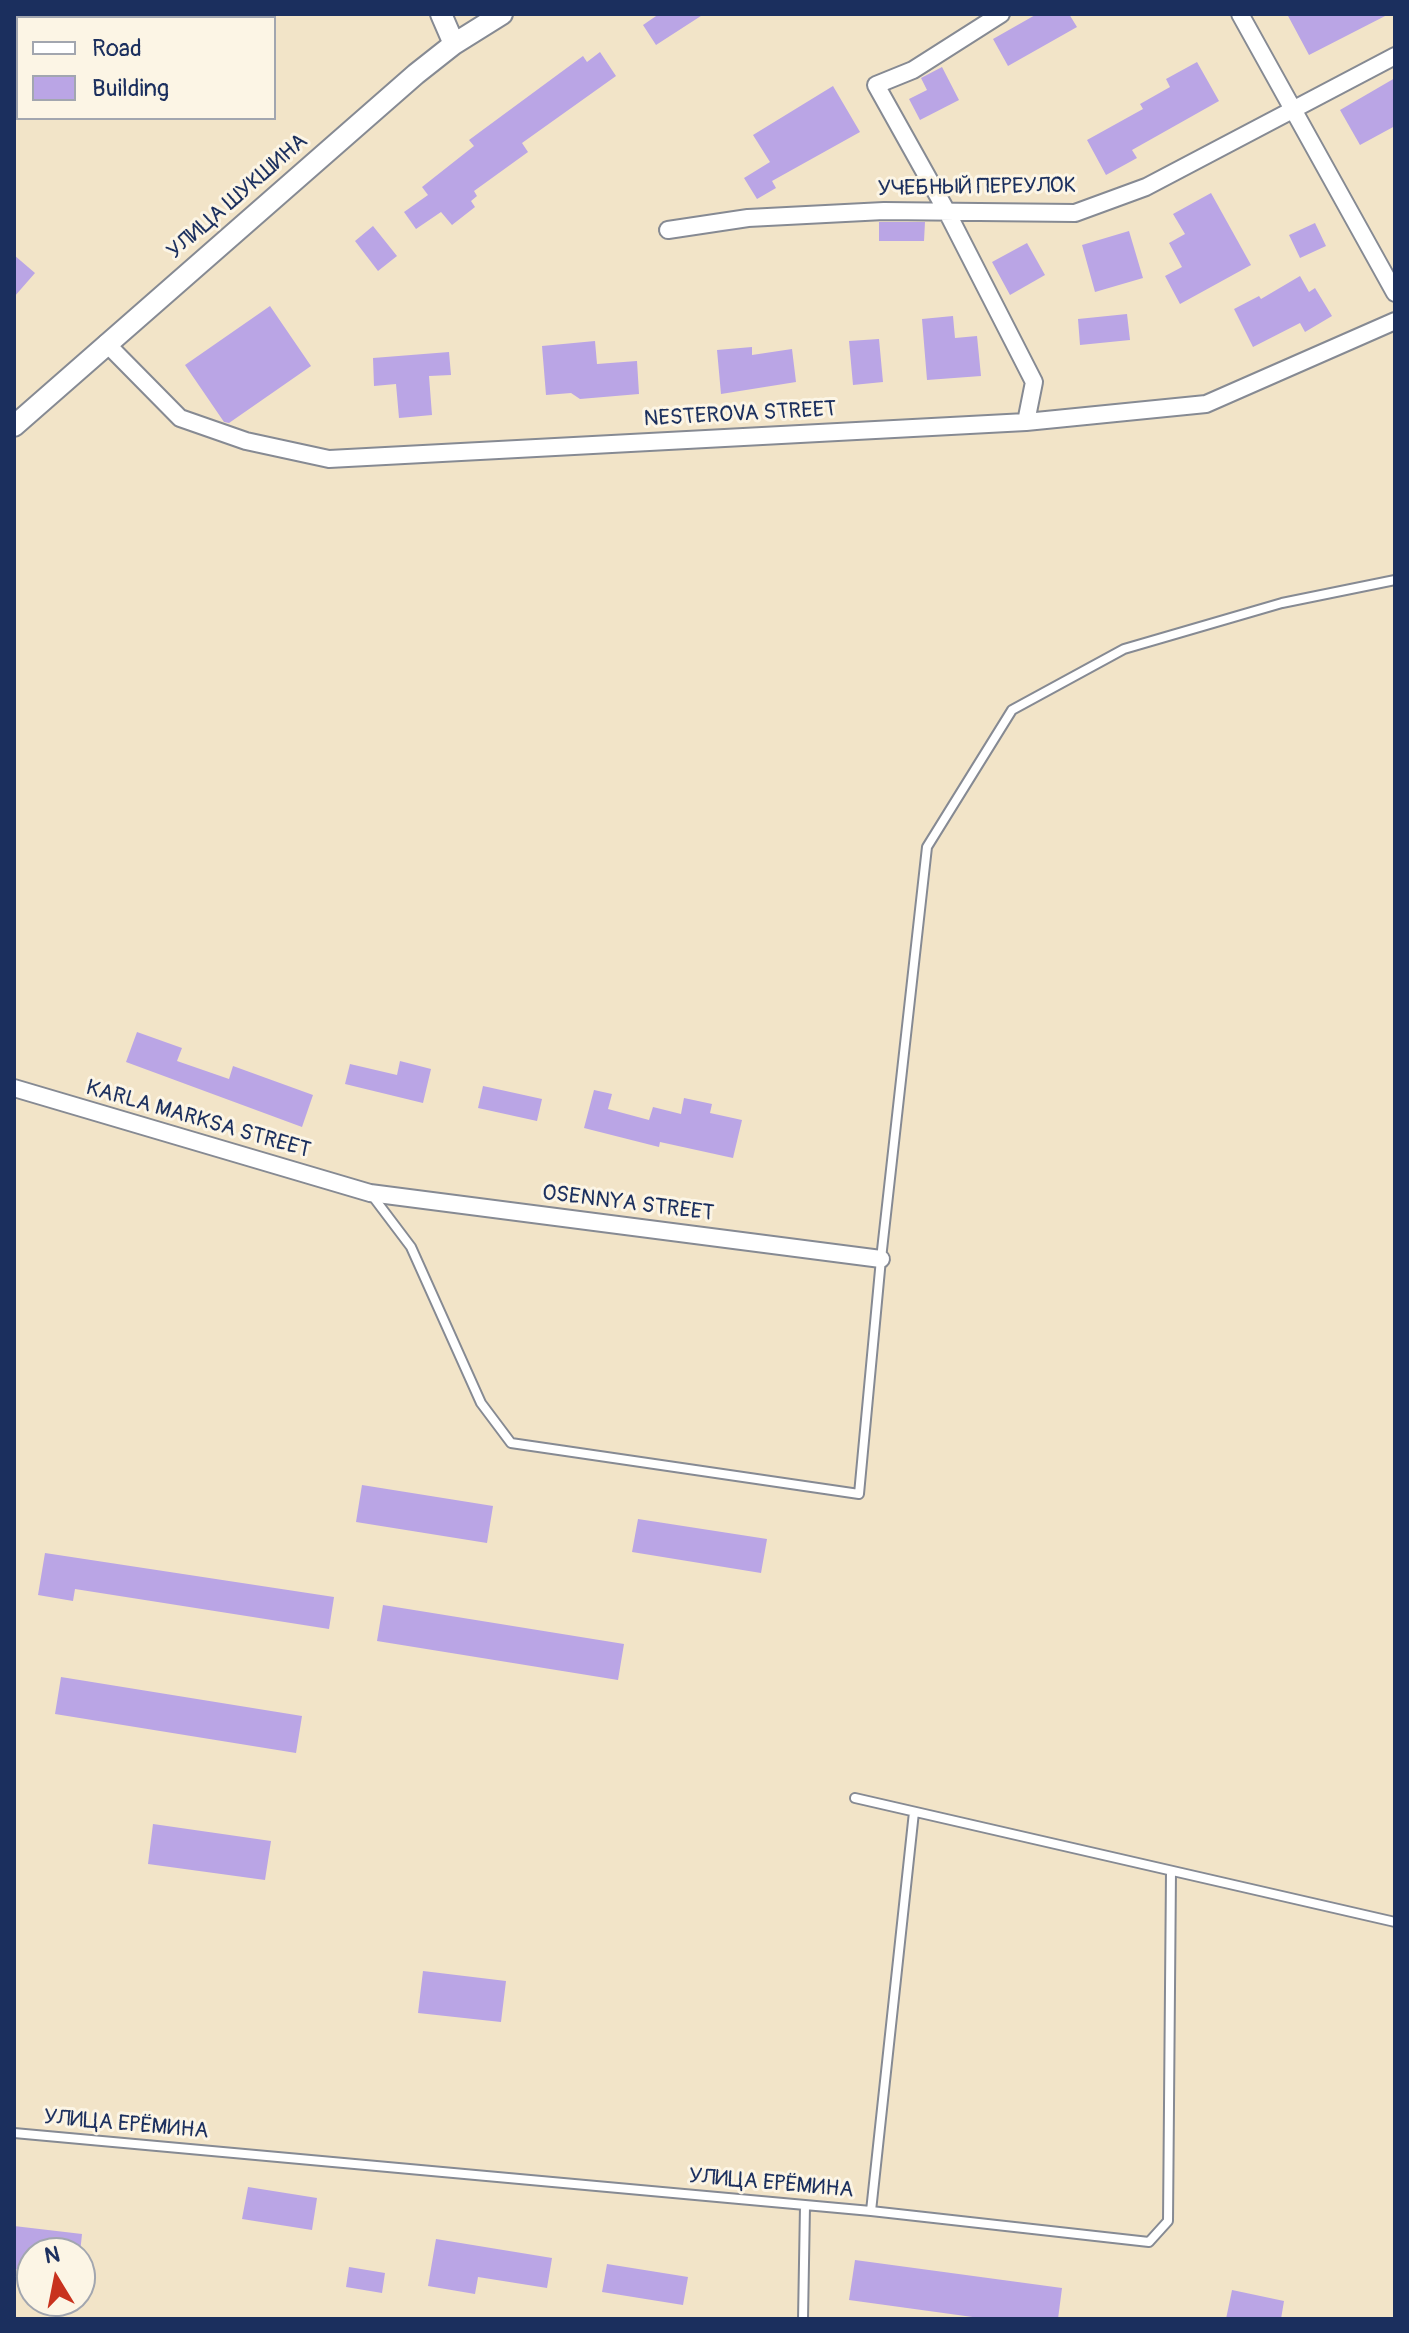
<!DOCTYPE html>
<html>
<head>
<meta charset="utf-8">
<style>
  body { margin:0 }
  #map { position:relative; width:1409px; height:2333px; overflow:hidden; background:#f2e4c8; font-family:Pangolin,sans-serif }
  canvas { display:block }
  .frame { position:absolute; inset:0; border:16px solid #1b2f5e; pointer-events:none }
  .legend { position:absolute; left:16px; top:16px; width:260px; height:104px; box-sizing:border-box; background:#fcf5e5; border:2px solid #a2a6af; margin:0; padding:10px 14px; list-style:none; font-size:24px; color:#1b2f5e }
  .legend li { display:flex; align-items:center; gap:16px; height:40px }
  .legend b { width:40px; border:2px solid #a2a6af }
  .north { position:absolute; left:16px; top:2237px; width:80px; height:80px; box-sizing:border-box; background:#fcf5e5; border:2px solid #a2a6af; border-radius:50%; rotate:350deg; font-size:22px; font-weight:700; line-height:32px; text-align:center; color:#1b2f5e }
  .north::after { content:''; display:block; margin:auto; width:28px; height:36px; background:#c8321e; clip-path:polygon(50% 0,100% 100%,50% 72%,0 100%) }
</style>
</head>
<body>
<div id="map">
<canvas width="1409" height="2333"></canvas>
<div class="frame"></div>
<ul class="legend">
<li><b style="height:10px;background:#fff"></b>Road</li>
<li><b style="height:22px;background:#baa5e5"></b>Building</li>
</ul>
<div class="north">N</div>
</div>
<script>
const c = document.querySelector('canvas').getContext('2d');
c.lineJoin = 'round';
function fill(path, color) {
  c.fillStyle = color;
  c.fill(path, 'evenodd');
}
function toPath(rows) {
  const path = new Path2D();
  for (const r of rows) {
    path.moveTo(r[0], r[1]);
    for (let i = 2; i < r.length; i += 2) path.lineTo(r[i], r[i + 1]);
  }
  return path;
}
function stroke(path, color, width, dash) {
  c.strokeStyle = color;
  c.lineWidth = width;
  c.lineCap = dash ? 'butt' : 'round';
  c.setLineDash(dash || []);
  c.stroke(path);
}
function drawText(font, color, halo, rows, align = 'center') {
  c.font = font + ' Pangolin,sans-serif';
  c.lineWidth = 6;
  c.setLineDash([]);
  c.textBaseline = 'middle';
  c.strokeStyle = halo;
  c.fillStyle = color;
  for (const [text, x, y, turn = 0] of rows) {
    c.save();
    c.translate(x, y);
    c.rotate((+turn || 0) * Math.PI / 180);
    c.textAlign = isNaN(turn) ? turn : align;
    if (halo) c.strokeText(text, 0, 0);
    c.fillText(text, 0, 0);
    c.restore();
  }
}
fill(toPath([
  [659,14,704,14,656,45,643,25],
  [1037,14,1069,14,1077,27,1008,66,993,39],
  [1287,14,1389,14,1309,55],
  [600,52,616,76,522,143,528,152,474,191,477,196,471,201,475,207,452,225,441,212,416,229,404,212,428,195,422,187,474,146,469,140,583,56,587,62],
  [1197,62,1219,101,1132,150,1137,158,1106,175,1087,140,1143,109,1140,104,1170,87,1166,79],
  [942,67,959,100,920,120,909,99,927,90,921,78],
  [1395,78,1395,126,1360,145,1340,110],
  [833,86,860,132,772,181,776,188,757,199,744,178,770,162,753,135],
  [1211,193,1251,265,1180,304,1165,276,1182,267,1169,243,1185,234,1173,214],
  [879,222,925,222,924,241,879,241],
  [1315,223,1326,246,1300,258,1289,235],
  [373,226,397,256,378,271,355,241],
  [1129,231,1143,278,1095,292,1082,245],
  [1027,243,1045,275,1010,295,992,262],
  [14,255,35,273,14,297],
  [1300,276,1309,292,1315,288,1332,316,1305,332,1300,323,1253,347,1234,309,1259,296,1261,299],
  [270,306,311,366,229,423,224,422,185,365],
  [1127,314,1130,340,1080,345,1078,319],
  [953,316,955,338,977,336,981,376,927,380,922,319],
  [879,339,883,382,853,385,849,341],
  [595,341,597,364,637,361,639,394,580,399,571,393,546,395,542,346],
  [752,347,752,355,792,349,796,382,721,394,717,350],
  [449,352,451,375,429,376,432,415,399,418,396,384,374,386,373,358],
  [137,1032,182,1048,177,1061,229,1079,233,1066,313,1095,302,1127,126,1062],
  [400,1061,431,1069,423,1103,345,1084,350,1064,397,1075],
  [483,1086,542,1099,537,1121,478,1108],
  [594,1090,612,1094,608,1109,649,1120,653,1107,681,1114,684,1098,712,1104,710,1113,742,1120,733,1158,660,1142,659,1147,584,1128],
  [362,1485,493,1506,487,1543,356,1522],
  [638,1519,767,1539,761,1573,632,1552],
  [45,1553,334,1597,329,1629,75,1589,73,1601,38,1595],
  [383,1605,624,1644,618,1680,377,1641],
  [61,1677,302,1716,296,1753,55,1714],
  [153,1824,271,1841,265,1880,148,1864],
  [423,1971,506,1981,501,2022,418,2013],
  [248,2187,317,2198,312,2230,242,2219],
  [14,2226,82,2234,80,2253,32,2253,32,2271,14,2269],
  [436,2239,552,2258,547,2288,478,2277,475,2294,428,2286],
  [855,2260,1062,2288,1058,2319,987,2319,849,2300],
  [607,2264,688,2277,683,2305,602,2292],
  [349,2267,385,2273,382,2293,346,2287],
  [1232,2290,1284,2301,1281,2319,1226,2319]
]), '#baa5e5');
const service = toPath([
  [371,1194,411,1247,481,1403,511,1443,859,1494,881,1259,927,847,1012,710,1124,649,1282,603,1395,580],
  [855,1798,1395,1922],
  [14,2133,871,2211,1149,2242,1168,2221,1171,1871],
  [871,2211,914,1812],
  [803,2319,805,2206]
]);
const minor = toPath([
  [1001,14,913,70,876,85,947,212,1034,382,1026,422],
  [1240,14,1395,293],
  [668,230,748,218,884,211,1075,213,1146,187,1395,56],
  [106,343,180,418,246,441,329,459,1026,422,1206,404,1395,321],
  [14,1088,370,1193,881,1259]
]);
const tertiary = toPath([
  [441,14,454,44],
  [14,426,416,74,454,44,502,14]
]);
stroke(service, '#868a93', 12);
stroke(minor, '#868a93', 20);
stroke(tertiary, '#868a93', 24);
stroke(service, '#fff', 8);
stroke(minor, '#fff', 16);
stroke(tertiary, '#fff', 20);
drawText('22px', '#1b2f5e', '#fcf5e5', [
  ["УЧЕБНЫЙ ПЕРЕУЛОК",977,188,-1],
  ["УЛИЦА ШУКШИНА",238,197,-41],
  ["NESTEROVA STREET",740,415,-3],
  ["KARLA MARKSA STREET",198,1120,16],
  ["OSENNYA STREET",628,1204,7],
  ["УЛИЦА ЕРЁМИНА",126,2125,5],
  ["УЛИЦА ЕРЁМИНА",771,2184,5]
]);
</script>
</body>
</html>
